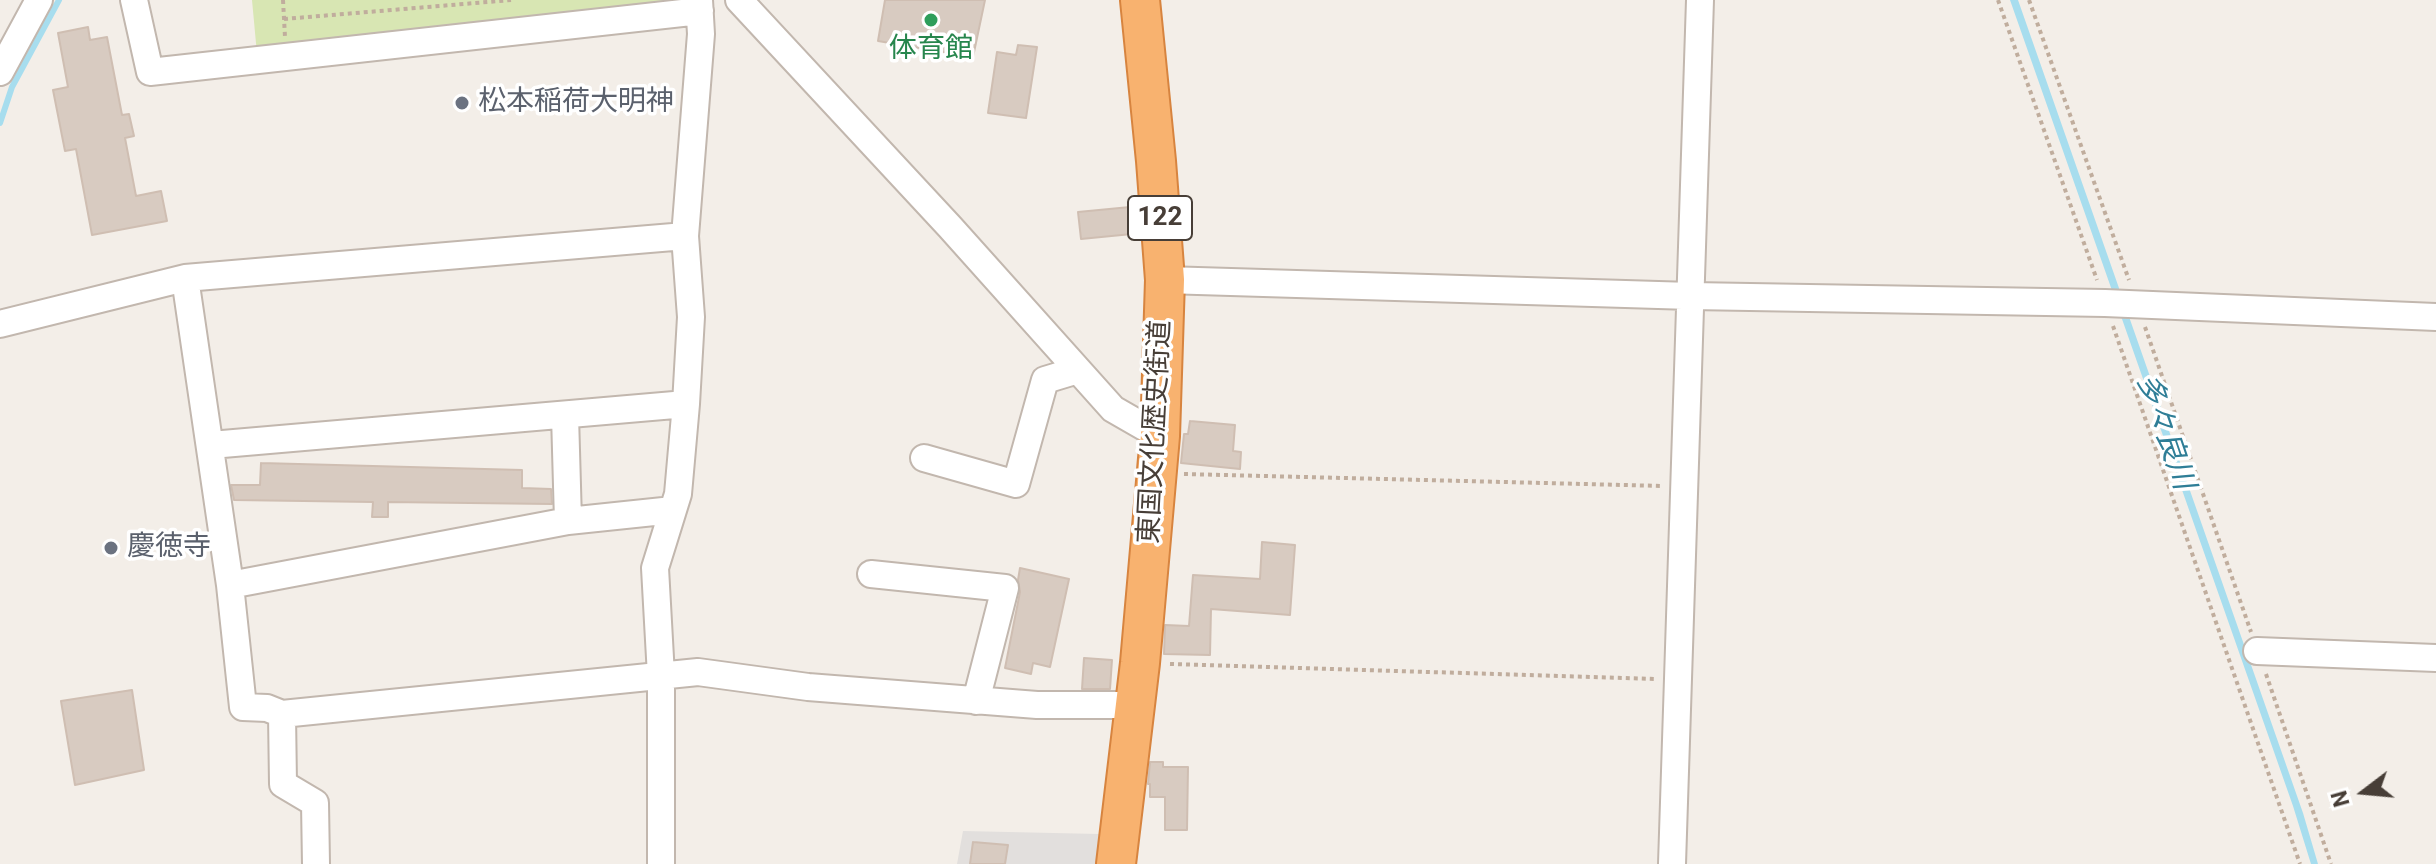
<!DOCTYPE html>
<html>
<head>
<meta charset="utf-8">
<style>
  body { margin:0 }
  #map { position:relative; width:2436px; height:864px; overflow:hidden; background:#f3eee8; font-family:Roboto,sans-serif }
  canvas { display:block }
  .north { position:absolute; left:2324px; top:752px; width:80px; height:80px; -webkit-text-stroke:6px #fff; paint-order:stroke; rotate:254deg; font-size:22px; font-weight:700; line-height:32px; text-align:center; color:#473e37 }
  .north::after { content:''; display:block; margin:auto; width:28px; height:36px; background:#473e37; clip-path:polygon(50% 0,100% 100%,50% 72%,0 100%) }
</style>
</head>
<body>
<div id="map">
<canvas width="2436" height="864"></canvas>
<div class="north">N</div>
</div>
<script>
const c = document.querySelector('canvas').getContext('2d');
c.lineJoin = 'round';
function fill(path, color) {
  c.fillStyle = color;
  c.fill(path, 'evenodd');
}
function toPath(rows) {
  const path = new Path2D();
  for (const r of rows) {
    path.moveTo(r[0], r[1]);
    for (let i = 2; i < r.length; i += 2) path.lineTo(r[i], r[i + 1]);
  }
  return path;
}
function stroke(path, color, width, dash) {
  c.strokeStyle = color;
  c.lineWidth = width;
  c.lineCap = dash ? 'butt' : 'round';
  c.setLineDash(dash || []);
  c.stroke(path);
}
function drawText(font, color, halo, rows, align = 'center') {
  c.font = font + ' Roboto,"Noto Sans JP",sans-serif';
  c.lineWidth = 7;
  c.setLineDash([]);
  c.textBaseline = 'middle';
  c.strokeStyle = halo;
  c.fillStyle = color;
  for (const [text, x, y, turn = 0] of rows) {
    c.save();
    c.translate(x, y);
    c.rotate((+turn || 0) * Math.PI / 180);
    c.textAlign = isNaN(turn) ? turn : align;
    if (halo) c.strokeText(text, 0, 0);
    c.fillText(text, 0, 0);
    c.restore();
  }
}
fill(toPath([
  [252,0,699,0,257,54]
]), '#d8e6b3');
fill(toPath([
  [963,831,1099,834,1096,864,957,864]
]), '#e2dfdd');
fill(toPath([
  [2010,0,2018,0,2303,813,2318,864,2311,864,2293,806]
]), '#a7ddee');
stroke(toPath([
  [0,123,12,87,59,0]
]), '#a7ddee', 6);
const building = toPath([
  [885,0,985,0,973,57,878,41,885,0],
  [88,27,90,40,107,37,122,115,129,114,134,136,125,138,136,196,161,191,167,221,92,235,76,149,65,151,53,90,68,87,58,33,88,27],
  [1018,45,1037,47,1026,118,988,113,997,52,1016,55,1018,45],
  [1130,207,1132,234,1081,239,1078,212,1130,207],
  [1190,421,1235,425,1233,451,1241,452,1240,469,1181,463,1184,434,1188,434,1190,421],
  [261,463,522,470,522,488,551,489,552,504,388,502,388,517,372,517,373,502,234,500,231,485,260,485,261,463],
  [1262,542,1295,545,1290,615,1211,609,1210,655,1164,654,1165,625,1189,626,1193,575,1260,579,1262,542],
  [1020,568,1069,579,1050,667,1033,663,1031,674,1005,668,1020,592,1018,580,1020,568],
  [1084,658,1112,660,1110,689,1082,689,1084,658],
  [132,690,144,770,75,785,61,701,132,690],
  [1150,762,1163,762,1163,767,1188,767,1187,830,1165,830,1165,797,1150,797,1150,784,1148,784,1150,762],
  [973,842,1008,845,1005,864,970,864,973,842]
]);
fill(building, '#d8cbc1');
stroke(building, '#cfbeb2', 2);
const minor = toPath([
  [134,0,150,72,700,11],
  [739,0,950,227,1113,409,1160,436],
  [0,72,39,0],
  [185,278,230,585,243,707,267,708,282,714,698,672,808,687,1037,705,1133,705],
  [1165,280,1691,296,2105,303,2436,317],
  [0,324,185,278,685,236],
  [211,445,686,404],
  [924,458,1016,484,1045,380,1078,370],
  [568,521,673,510],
  [871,574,1005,588,976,701],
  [230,585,568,521,565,415],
  [2257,651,2436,658],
  [282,714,283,784,315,803,316,864],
  [661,864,661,676,655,568,678,494,686,404,691,317,685,236,701,34,699,0],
  [1672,864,1700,0]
]);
const highway = toPath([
  [1116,864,1140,663,1160,436,1165,280,1156,161,1140,0]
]);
stroke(minor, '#c2b7ae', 30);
stroke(highway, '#d7843f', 42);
stroke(toPath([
  [283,0,285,37],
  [1998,0,2097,280],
  [2029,0,2129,280],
  [284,19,511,0],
  [2113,326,2300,864],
  [2145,327,2251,632],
  [1184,474,1663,486],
  [1170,664,1657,679],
  [2266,674,2331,864]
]), '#c0ad9d', 4, [4, 4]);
stroke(minor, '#fff', 26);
stroke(highway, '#f8b26f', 38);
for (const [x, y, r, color] of [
  [931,20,8,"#2e9e5b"],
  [462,103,8,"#6b7280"],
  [111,548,8,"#6b7280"]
]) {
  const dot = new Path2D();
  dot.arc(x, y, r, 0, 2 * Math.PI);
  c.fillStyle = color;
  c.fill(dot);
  stroke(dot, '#fff', 3);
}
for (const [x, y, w] of [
  [1160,218,64]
]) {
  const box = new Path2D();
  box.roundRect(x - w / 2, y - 22, w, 44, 6);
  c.fillStyle = '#fff';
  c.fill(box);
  stroke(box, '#473e37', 2);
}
drawText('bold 26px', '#473e37', null, [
  ["122",1160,218]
]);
drawText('28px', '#27864d', '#fff', [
  ["体育館",931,50]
]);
drawText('28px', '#5b616d', '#fff', [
  ["松本稲荷大明神",478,103],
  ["慶徳寺",127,548]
], 'left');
drawText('28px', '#473e37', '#fff', [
  ["東国文化歴史街道",1156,432,-87]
]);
drawText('italic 30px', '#2f7e97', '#fff', [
  ["多々良川",2164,432,71]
]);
</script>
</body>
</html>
